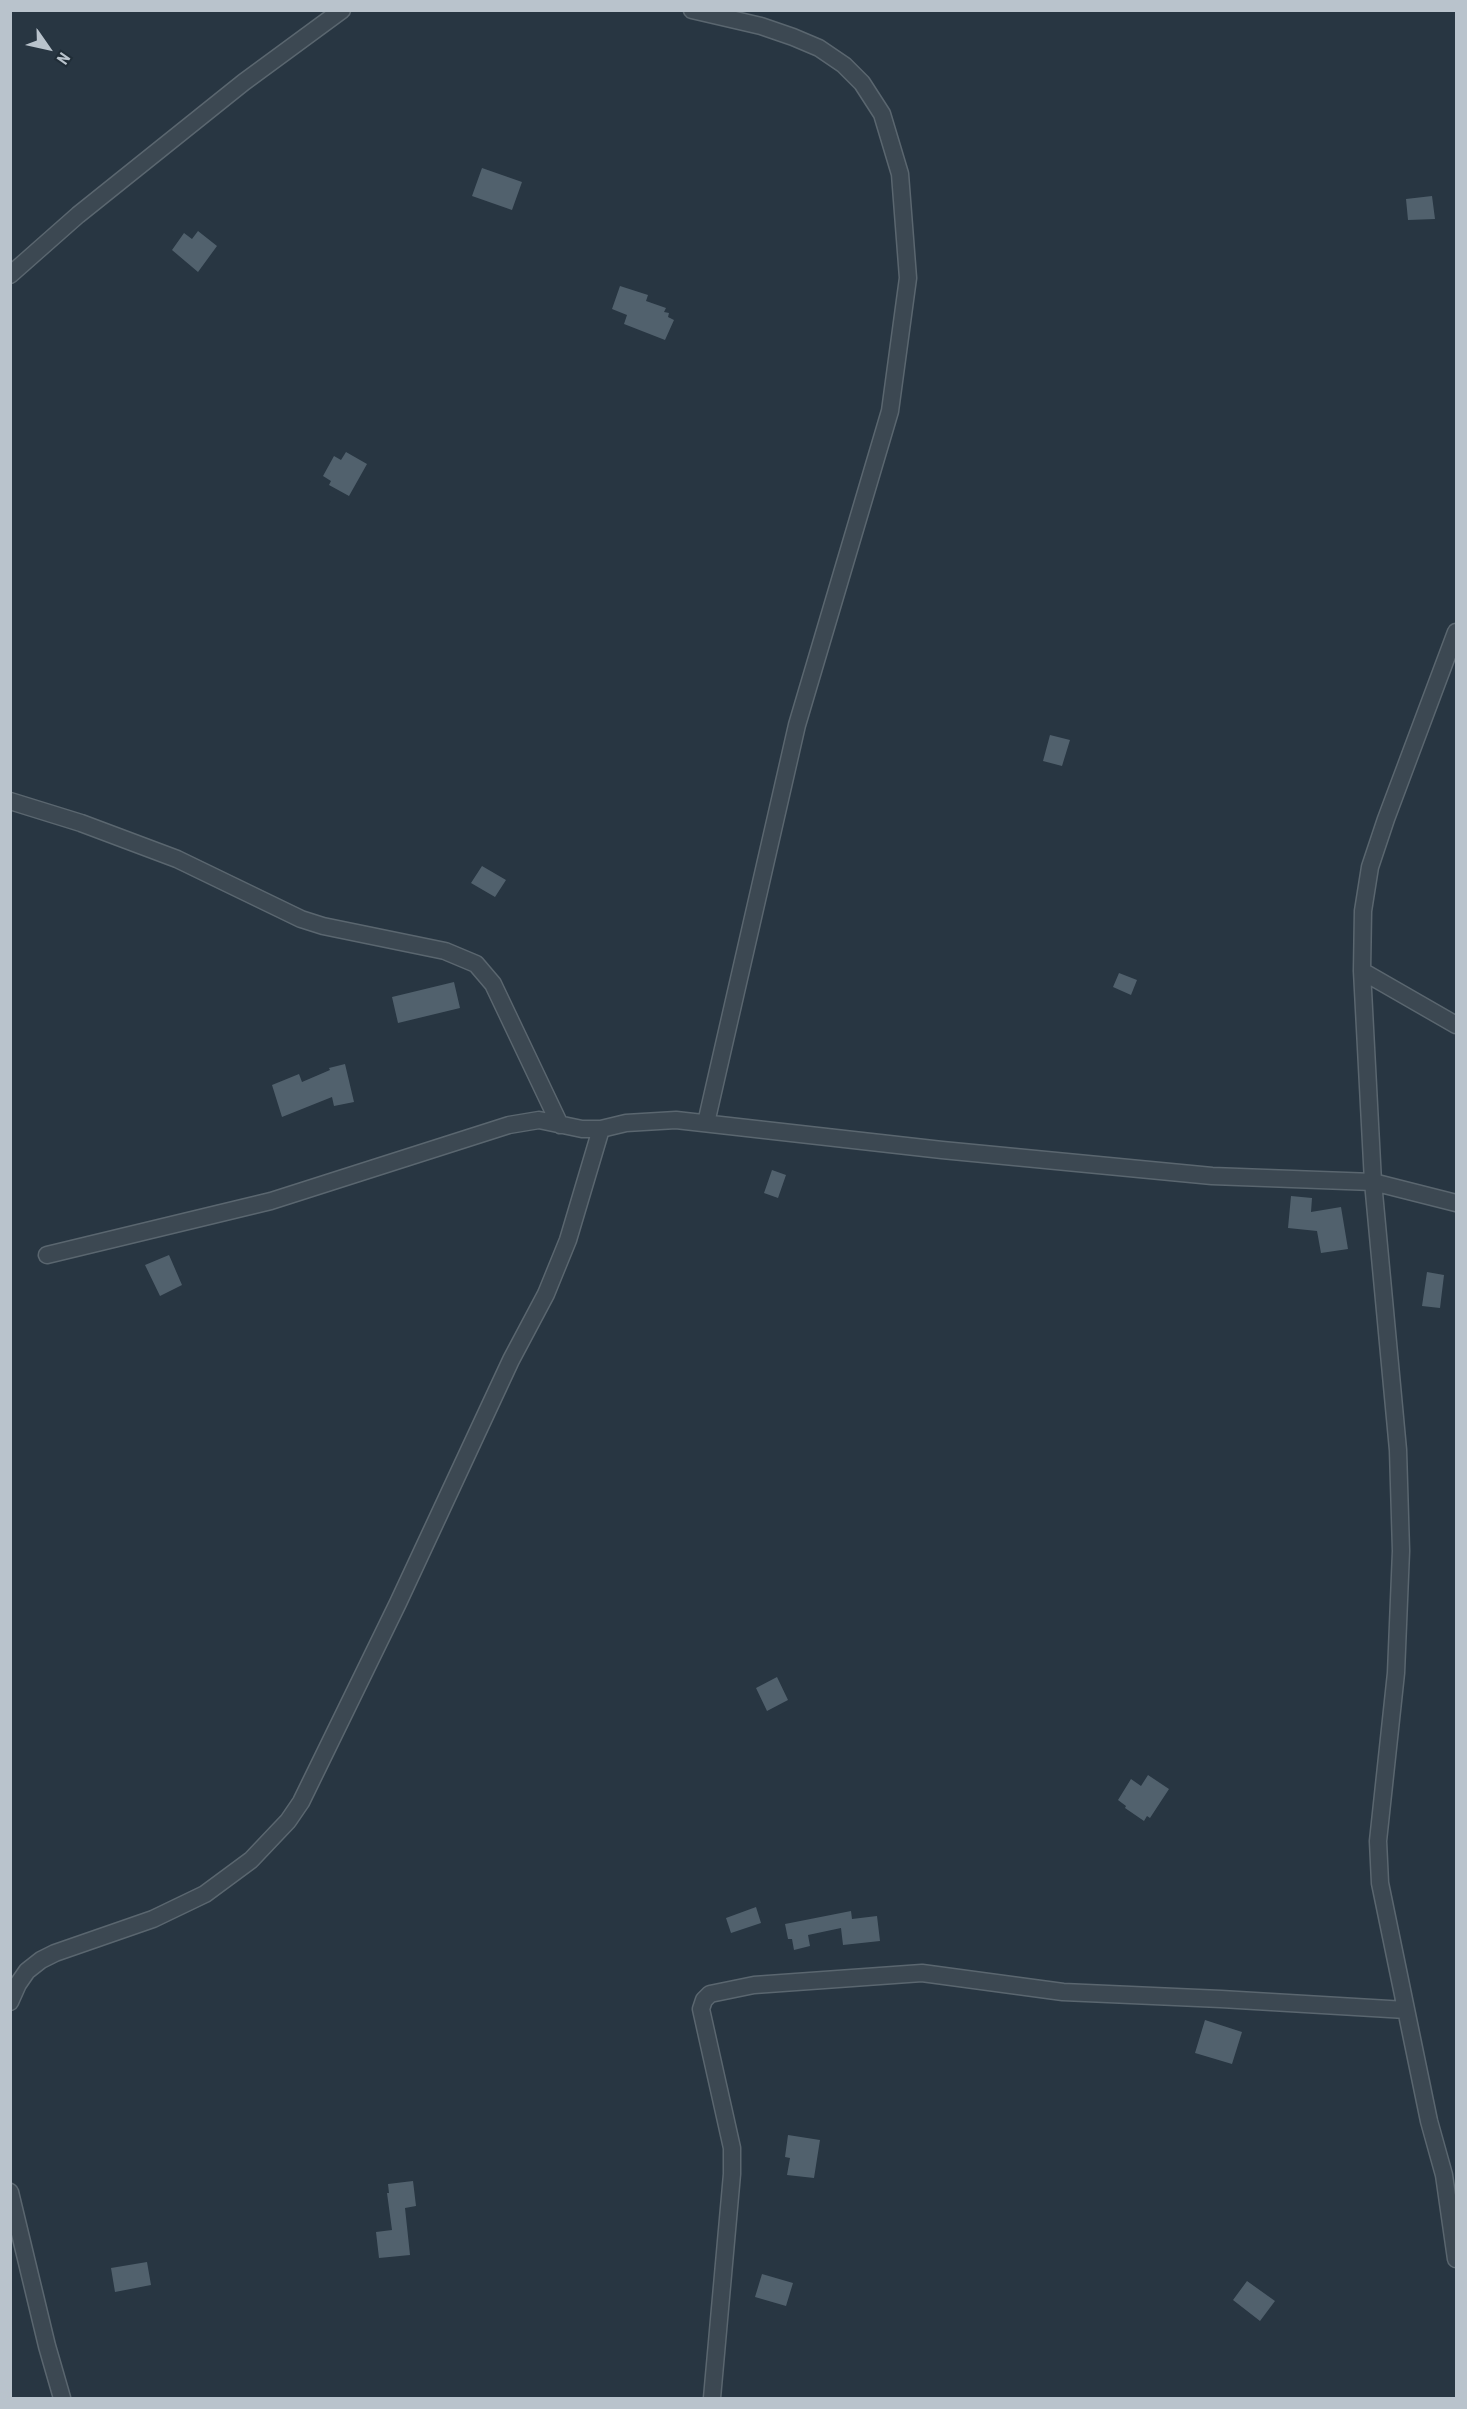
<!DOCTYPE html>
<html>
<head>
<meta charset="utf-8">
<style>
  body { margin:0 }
  #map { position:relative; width:1467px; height:2409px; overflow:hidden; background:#283642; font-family:"Roboto Condensed",sans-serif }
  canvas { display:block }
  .frame { position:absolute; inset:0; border:12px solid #b9c3cc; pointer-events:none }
  .north { position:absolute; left:18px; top:18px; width:60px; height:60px; -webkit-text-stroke:4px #202d37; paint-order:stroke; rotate:124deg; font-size:16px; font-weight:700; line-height:24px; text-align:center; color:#b9c3cc }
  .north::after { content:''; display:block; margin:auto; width:21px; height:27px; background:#b9c3cc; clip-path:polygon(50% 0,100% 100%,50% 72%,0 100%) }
</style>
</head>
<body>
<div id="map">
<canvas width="1467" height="2409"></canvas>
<div class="frame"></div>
<div class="north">N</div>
</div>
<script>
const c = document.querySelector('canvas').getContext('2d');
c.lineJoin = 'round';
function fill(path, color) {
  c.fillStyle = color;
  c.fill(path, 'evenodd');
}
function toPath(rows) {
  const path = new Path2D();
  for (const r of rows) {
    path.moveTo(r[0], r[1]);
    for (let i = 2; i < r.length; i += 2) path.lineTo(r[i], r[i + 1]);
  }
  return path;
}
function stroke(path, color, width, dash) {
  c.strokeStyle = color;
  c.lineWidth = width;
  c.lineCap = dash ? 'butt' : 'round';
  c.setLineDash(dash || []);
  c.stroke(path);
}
fill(toPath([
  [482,168,522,182,512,210,472,196],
  [1432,196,1435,219,1408,220,1406,199],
  [198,231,217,246,198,272,172,250,184,233,192,239],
  [620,286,648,295,646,301,666,308,664,312,669,313,668,317,674,320,665,340,624,324,627,315,612,309],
  [346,452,367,464,349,496,329,485,331,481,323,476,334,456,341,460],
  [1050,735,1070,740,1062,766,1043,761],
  [482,866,506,880,495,897,471,883],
  [1119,973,1137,980,1131,995,1113,987],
  [454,982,460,1008,398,1023,392,997],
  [345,1064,354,1102,334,1106,332,1097,282,1117,272,1085,299,1074,302,1082,330,1070,329,1068],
  [772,1170,786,1175,778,1198,764,1193],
  [1291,1196,1312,1198,1311,1212,1341,1207,1348,1249,1321,1253,1317,1231,1288,1228],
  [169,1255,182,1285,160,1296,145,1265],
  [1427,1272,1444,1275,1440,1308,1422,1306],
  [777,1677,788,1700,767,1711,756,1688],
  [1148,1775,1169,1789,1150,1818,1147,1816,1144,1821,1125,1808,1126,1806,1118,1800,1131,1779,1141,1786],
  [756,1907,761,1923,731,1933,726,1918],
  [851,1911,852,1919,877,1916,880,1941,843,1945,841,1928,808,1935,810,1946,794,1950,792,1939,788,1939,785,1924],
  [1205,2020,1242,2032,1232,2064,1195,2053],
  [788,2135,820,2140,814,2178,787,2175,790,2158,785,2157],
  [413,2181,416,2206,405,2208,410,2255,379,2258,376,2232,392,2230,387,2193,389,2193,388,2184],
  [147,2262,151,2285,115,2292,111,2268],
  [762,2274,793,2283,786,2306,755,2297],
  [1247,2281,1275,2301,1260,2321,1233,2300]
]), '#51616d');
const minor = toPath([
  [692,10,761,26,793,37,819,48,844,65,862,83,882,114,900,174,908,278,890,411,797,725,706,1123],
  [10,275,78,215,244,82,342,10],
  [1456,632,1386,819,1370,867,1363,911,1362,971,1373,1182,1398,1450,1401,1551,1396,1673,1378,1841,1380,1883,1429,2121,1444,2175,1456,2259],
  [10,801,81,823,177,859,301,919,323,926,445,951,476,964,493,984,560,1125],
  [1362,971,1456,1025],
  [47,1255,271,1201,509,1125,539,1120,582,1129,601,1129,626,1123,676,1120,942,1150,1212,1176,1373,1182,1456,1203],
  [10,2002,18,1984,27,1971,41,1960,55,1953,153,1919,205,1894,251,1860,288,1821,301,1802,398,1603,511,1360,546,1294,568,1240,601,1129],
  [10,2192,47,2346,62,2398],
  [712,2398,732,2174,732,2148,701,2009,704,2000,710,1994,754,1985,922,1973,1063,1992,1221,1999,1406,2010]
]);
stroke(minor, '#5a666f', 19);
stroke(minor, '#3c4852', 16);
</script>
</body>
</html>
